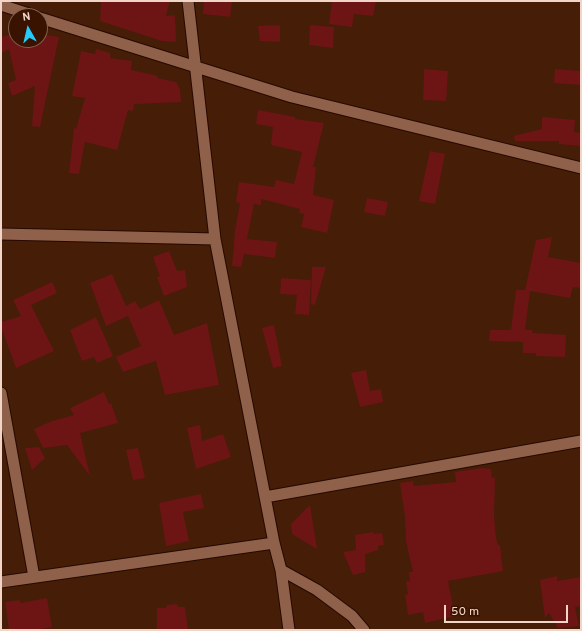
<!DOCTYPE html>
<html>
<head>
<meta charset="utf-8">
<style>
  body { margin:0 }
  #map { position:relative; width:582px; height:631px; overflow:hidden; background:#461d07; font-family:Overpass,sans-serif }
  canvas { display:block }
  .frame { position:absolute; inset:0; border:2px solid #f0d5c8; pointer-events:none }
  .north { position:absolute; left:8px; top:8px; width:40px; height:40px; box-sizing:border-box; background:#3a1300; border:1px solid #836150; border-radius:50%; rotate:352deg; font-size:11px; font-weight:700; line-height:16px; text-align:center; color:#f0d5c8 }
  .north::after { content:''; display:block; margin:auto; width:14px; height:18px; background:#24c9fe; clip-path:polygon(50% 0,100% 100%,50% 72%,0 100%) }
  .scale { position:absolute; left:444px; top:605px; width:124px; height:18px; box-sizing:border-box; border:2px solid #f0d5c8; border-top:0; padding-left:5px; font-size:12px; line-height:14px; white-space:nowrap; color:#f0d5c8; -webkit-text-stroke:3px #3a1300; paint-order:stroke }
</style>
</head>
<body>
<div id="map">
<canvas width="582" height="631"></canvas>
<div class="frame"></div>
<div class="north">N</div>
<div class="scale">50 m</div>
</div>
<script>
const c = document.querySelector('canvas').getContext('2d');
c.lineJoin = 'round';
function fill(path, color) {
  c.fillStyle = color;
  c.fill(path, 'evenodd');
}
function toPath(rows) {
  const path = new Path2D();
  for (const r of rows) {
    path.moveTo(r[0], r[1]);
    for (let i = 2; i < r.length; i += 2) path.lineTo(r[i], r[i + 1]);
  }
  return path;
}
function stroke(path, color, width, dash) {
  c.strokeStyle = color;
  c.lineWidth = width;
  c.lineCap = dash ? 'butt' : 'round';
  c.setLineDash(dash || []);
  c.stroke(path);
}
fill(toPath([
  [101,1,170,1,166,16,175,15,176,42,162,41,100,21],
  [204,1,232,1,230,17,203,14],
  [332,1,376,1,373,16,354,14,352,27,329,24],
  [280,25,280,42,260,41,258,26],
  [310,25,334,27,333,48,309,45],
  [16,33,16,40,40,40,40,34,59,37,40,127,32,126,35,86,12,96,8,83,16,80,9,49,1,53,1,37],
  [96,49,110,53,110,58,132,61,131,70,158,76,157,78,176,82,180,89,181,102,134,104,133,111,128,110,117,150,85,142,79,174,69,173,74,128,76,129,85,98,72,96,81,51,95,54],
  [424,69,448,71,446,101,423,100],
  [555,69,581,71,581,85,554,83],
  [258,110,295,117,295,119,324,123,313,167,316,167,313,195,334,200,327,233,301,227,304,214,299,213,300,209,261,199,261,205,254,204,247,239,277,242,275,258,244,254,241,267,232,266,235,231,240,203,236,202,239,182,274,187,276,180,294,184,302,152,271,145,273,127,256,124],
  [542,117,575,120,574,132,581,133,581,146,559,144,559,141,515,141,514,136,542,129],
  [430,151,445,154,435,204,419,201],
  [367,198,388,202,385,216,364,212],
  [552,237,548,257,581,263,581,288,573,287,570,298,530,291,525,330,532,330,533,333,566,335,565,357,536,356,536,353,523,353,523,342,489,341,490,330,511,330,516,290,525,290,536,240],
  [169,251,177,271,185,270,187,287,164,296,157,277,160,276,153,257],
  [312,267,326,267,315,305,311,304],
  [112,274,126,306,135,301,140,309,159,300,174,335,207,323,219,385,165,395,156,361,123,372,116,357,141,346,128,316,106,326,90,283],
  [281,278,311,280,309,315,295,314,297,295,280,294],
  [52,282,57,293,31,305,54,351,16,368,1,327,1,322,21,316,13,300],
  [96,317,113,356,97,363,94,357,82,361,70,330],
  [274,325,282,366,273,368,262,328],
  [366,370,370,391,381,389,383,402,360,407,351,373],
  [104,392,109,404,111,403,118,423,80,433,90,476,67,445,43,448,34,429,52,421,74,415,70,408],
  [200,425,202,441,223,434,231,457,196,469,187,428],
  [39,447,45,458,32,470,25,448],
  [138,448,145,478,133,480,126,450],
  [482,468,491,469,492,478,495,477,494,516,496,538,498,545,500,545,503,571,448,581,455,616,425,623,423,612,408,615,405,595,408,594,406,582,410,581,409,572,413,572,406,541,405,517,400,483,413,481,414,486,456,482,455,472],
  [201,494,204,508,183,512,189,541,166,546,159,503],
  [310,505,317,549,292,534,291,524],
  [373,532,373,534,382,533,384,545,378,546,378,550,365,554,365,572,353,575,343,552,356,550,355,535],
  [557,576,557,581,581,577,581,606,575,607,579,626,558,628,549,613,545,618,540,580],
  [47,598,52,627,37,630,9,630,5,602,20,600,20,603],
  [177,604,178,607,185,607,188,630,157,630,157,608,166,608,167,605]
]), '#6c1514');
const minor = toPath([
  [188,1,215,239,274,543,281,570,289,630],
  [1,5,35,16],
  [40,18,292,97,581,168],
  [1,234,215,239],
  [1,393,34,577],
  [265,497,581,441],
  [281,570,317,590,352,616,364,630],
  [1,582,274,543]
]);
stroke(minor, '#260900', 13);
stroke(minor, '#8f614a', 11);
</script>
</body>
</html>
